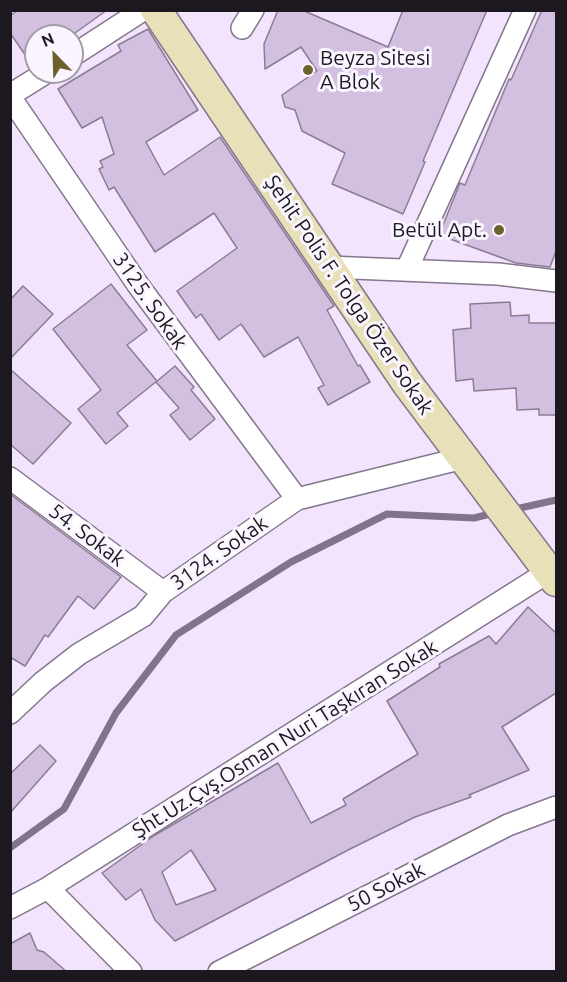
<!DOCTYPE html>
<html>
<head>
<meta charset="utf-8">
<style>
  body { margin:0 }
  #map { position:relative; width:567px; height:982px; overflow:hidden; background:#f2e4fc; font-family:Ubuntu,sans-serif }
  canvas { display:block }
  .frame { position:absolute; inset:0; border:12px solid #1d1820; pointer-events:none }
  .north { position:absolute; left:24px; top:24px; width:60px; height:60px; box-sizing:border-box; background:#fbf5ff; border:2px solid #a29da6; border-radius:50%; rotate:337deg; font-size:16px; font-weight:700; line-height:24px; text-align:center; color:#1d1820 }
  .north::after { content:''; display:block; margin:auto; width:21px; height:27px; background:#6c602d; clip-path:polygon(50% 0,100% 100%,50% 72%,0 100%) }
</style>
</head>
<body>
<div id="map">
<canvas width="567" height="982"></canvas>
<div class="frame"></div>
<div class="north">N</div>
</div>
<script>
const c = document.querySelector('canvas').getContext('2d');
c.lineJoin = 'round';
function toPath(rows) {
  const path = new Path2D();
  for (const r of rows) {
    path.moveTo(r[0], r[1]);
    for (let i = 2; i < r.length; i += 2) path.lineTo(r[i], r[i + 1]);
  }
  return path;
}
function stroke(path, color, width, dash) {
  c.strokeStyle = color;
  c.lineWidth = width;
  c.lineCap = dash ? 'butt' : 'round';
  c.setLineDash(dash || []);
  c.stroke(path);
}
function fill(path, color) {
  c.fillStyle = color;
  c.fill(path, 'evenodd');
}
function drawText(font, color, halo, rows, align = 'center') {
  c.font = font + ' Ubuntu,sans-serif';
  c.lineWidth = 6;
  c.setLineDash([]);
  c.textBaseline = 'middle';
  c.strokeStyle = halo;
  c.fillStyle = color;
  for (const [text, x, y, turn = 0] of rows) {
    c.save();
    c.translate(x, y);
    c.rotate((+turn || 0) * Math.PI / 180);
    c.textAlign = isNaN(turn) ? turn : align;
    if (halo) c.strokeText(text, 0, 0);
    c.fillText(text, 0, 0);
    c.restore();
  }
}
stroke(toPath([
  [511,510,556,500],
  [10,848,64,809,116,713,176,635,291,562,387,514,474,518,494,513]
]), '#81738a', 7);
const building = toPath([
  [18,10,107,10,71,36,36,36,36,64,33,66,10,33,10,16,18,10],
  [278,10,302,10,388,47,403,10,487,10,423,161,425,162,403,214,332,184,345,153,302,131,295,110,285,107,282,95,317,71,301,47,265,69,264,44,278,10],
  [542,10,556,10,556,251,550,267,516,263,439,235,460,183,465,185,509,79,511,80,542,10],
  [148,29,198,110,146,142,164,175,220,137,334,306,327,310,358,366,360,365,370,382,328,405,318,388,324,385,298,337,264,357,241,324,219,340,201,314,196,318,177,291,237,248,214,213,155,252,114,187,109,190,99,169,103,167,100,161,114,154,102,117,82,128,58,89,121,51,118,45,148,29],
  [111,284,147,330,127,345,157,381,117,413,128,426,106,444,78,409,101,390,53,329,111,284],
  [23,286,53,314,10,359,10,300,23,286],
  [510,302,511,316,529,315,529,323,556,323,556,415,539,415,539,409,517,410,516,388,474,391,473,379,456,381,453,330,471,328,470,304,510,302],
  [175,366,194,387,191,390,215,419,190,440,170,415,179,408,156,382,175,366],
  [10,369,71,423,33,464,10,444,10,369],
  [10,494,121,577,94,609,78,596,48,637,45,635,25,666,10,657,10,494],
  [528,607,556,633,556,693,502,727,529,770,469,795,471,797,415,817,350,849,175,941,155,920,141,889,126,900,102,873,155,835,278,763,311,823,346,805,343,799,418,754,387,701,440,667,439,664,489,636,496,644,528,607],
  [191,850,216,890,176,905,162,872,191,850],
  [40,745,56,761,10,813,10,774,40,745],
  [30,933,37,950,44,952,67,972,10,972,10,944,30,933]
]);
fill(building, '#d3c0e0');
stroke(building, '#8a7d93', 1.5);
const street = toPath([
  [242,28,253,10],
  [72,56,143,10],
  [10,95,47,72],
  [10,97,138,285,297,499],
  [329,267,498,274,556,281],
  [407,269,525,10],
  [10,478,163,592],
  [10,713,43,682,79,654,143,616,163,592,297,499,463,458],
  [48,888,131,972],
  [10,908,48,888,556,567],
  [219,972,508,825,556,807]
]);
const secondary = toPath([
  [156,10,407,383,556,581]
]);
stroke(street, '#84778c', 24);
stroke(secondary, '#84778c', 33);
stroke(street, '#fff', 21);
stroke(secondary, '#e8e0b8', 30);
for (const [x, y, r, color] of [
  [308,70,6,"#6c602d"],
  [499,230,6,"#6c602d"]
]) {
  const dot = new Path2D();
  dot.arc(x, y, r, 0, 2 * Math.PI);
  c.fillStyle = color;
  c.fill(dot);
  stroke(dot, '#fbf5ff', 2);
}
drawText('21px', '#1d1820', '#fbf5ff', [
  ["Beyza Sitesi",320,58],
  ["A Blok",320,82],
  ["Betül Apt.",487,230,"right"]
], 'left');
drawText('21px', '#1d1820', '#fbf5ff', [
  ["Şehit Polis F. Tolga Özer Sokak",349,295,56],
  ["3125. Sokak",150,301,55],
  ["54. Sokak",87,535,37],
  ["3124. Sokak",219,553,-35],
  ["Şht.Uz.Çvş.Osman Nuri Taşkıran Sokak",285,739,-32],
  ["50 Sokak",386,887,-27]
]);
</script>
</body>
</html>
